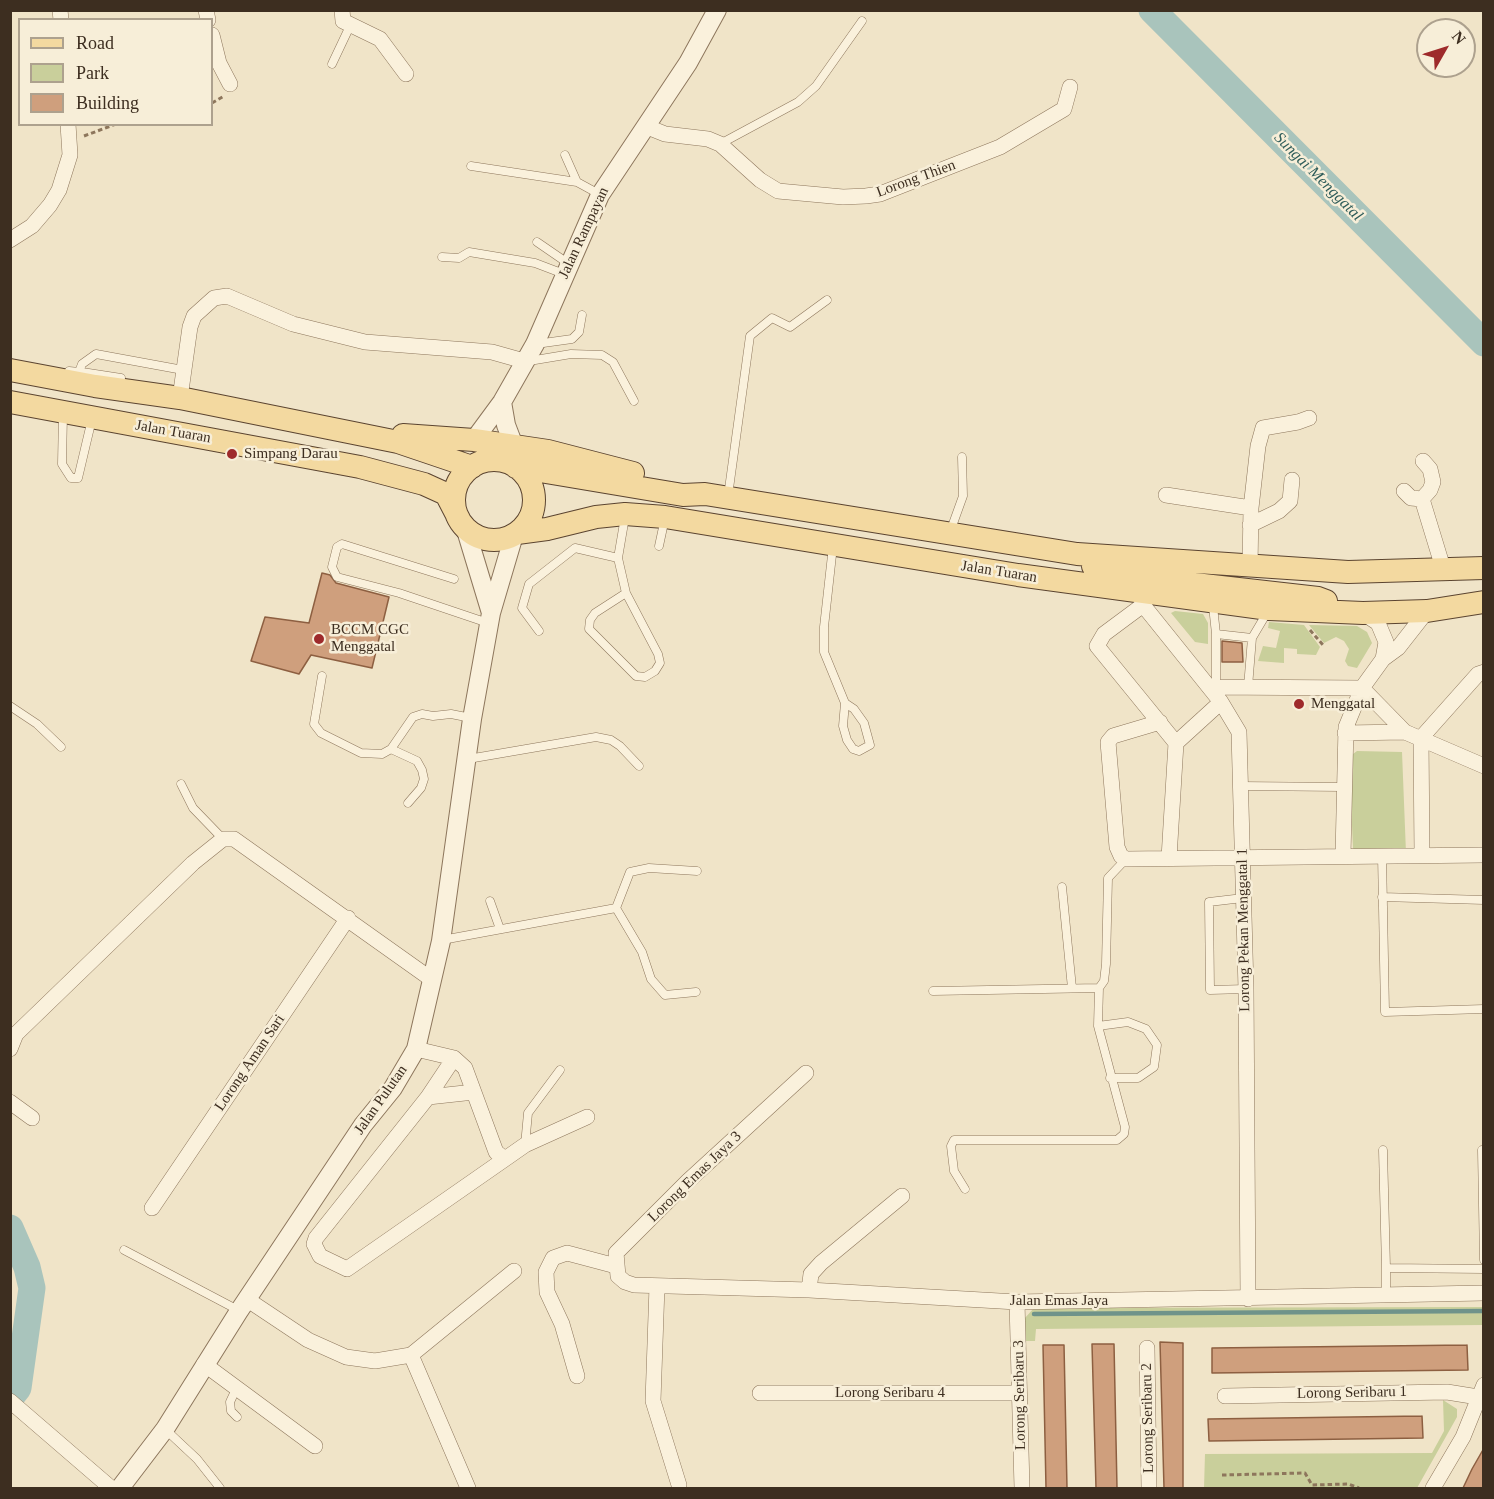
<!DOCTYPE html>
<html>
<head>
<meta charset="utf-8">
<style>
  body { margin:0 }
  #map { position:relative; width:1494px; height:1499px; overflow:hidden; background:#f0e4c8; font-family:Georgia,serif }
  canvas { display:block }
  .frame { position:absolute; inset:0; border:12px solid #3d2e20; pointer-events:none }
  .legend { position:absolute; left:18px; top:18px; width:195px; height:108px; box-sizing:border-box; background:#f7eed8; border:2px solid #ada18e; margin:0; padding:8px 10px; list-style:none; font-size:18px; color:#3d2e20 }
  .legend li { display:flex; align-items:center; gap:12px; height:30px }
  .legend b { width:30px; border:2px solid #ada18e }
  .north { position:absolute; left:1416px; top:18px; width:60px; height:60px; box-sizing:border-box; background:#f7eed8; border:2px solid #ada18e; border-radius:50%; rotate:51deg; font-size:16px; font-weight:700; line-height:24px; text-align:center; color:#3d2e20 }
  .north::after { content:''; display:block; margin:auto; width:21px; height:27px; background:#9e2a2b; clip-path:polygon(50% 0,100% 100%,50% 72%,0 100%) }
</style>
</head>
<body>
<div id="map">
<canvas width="1494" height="1499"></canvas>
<div class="frame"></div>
<ul class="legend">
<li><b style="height:8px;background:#f3d9a0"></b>Road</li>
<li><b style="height:16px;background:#c9cf9b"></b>Park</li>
<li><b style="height:16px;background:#cf9f7d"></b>Building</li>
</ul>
<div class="north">N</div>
</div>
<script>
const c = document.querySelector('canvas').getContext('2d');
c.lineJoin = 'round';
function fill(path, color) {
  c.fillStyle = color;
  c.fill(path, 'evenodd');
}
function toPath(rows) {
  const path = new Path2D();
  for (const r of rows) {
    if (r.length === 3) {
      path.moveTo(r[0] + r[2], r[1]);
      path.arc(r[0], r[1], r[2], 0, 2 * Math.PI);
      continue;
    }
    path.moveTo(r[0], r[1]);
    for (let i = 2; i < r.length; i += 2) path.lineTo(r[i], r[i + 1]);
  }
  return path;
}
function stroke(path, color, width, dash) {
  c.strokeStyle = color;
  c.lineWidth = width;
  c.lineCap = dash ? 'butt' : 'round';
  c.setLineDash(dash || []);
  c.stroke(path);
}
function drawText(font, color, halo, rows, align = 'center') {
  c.font = font + ' Georgia,serif';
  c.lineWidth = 5;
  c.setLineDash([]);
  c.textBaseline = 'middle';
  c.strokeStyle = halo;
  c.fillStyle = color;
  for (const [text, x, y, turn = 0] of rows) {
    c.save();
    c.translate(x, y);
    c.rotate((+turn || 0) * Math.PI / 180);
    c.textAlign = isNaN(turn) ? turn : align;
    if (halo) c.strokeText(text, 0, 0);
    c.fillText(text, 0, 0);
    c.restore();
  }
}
fill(toPath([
  [1175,611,1203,614,1208,623,1208,644,1195,642,1171,613],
  [1269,622,1304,625,1320,647,1316,655,1297,654,1297,649,1284,648,1284,663,1258,661,1263,646,1276,648,1280,631,1268,628],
  [1309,625,1357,626,1367,632,1372,643,1357,668,1348,666,1345,661,1349,649,1344,641,1336,637,1324,643],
  [1357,751,1402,752,1406,853,1357,854,1353,848,1349,757],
  [1484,1307,1483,1325,1036,1329,1035,1341,1026,1341,1024,1319,1034,1308],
  [1443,1400,1457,1409,1457,1417,1417,1488,1204,1488,1205,1454,1432,1453,1444,1431]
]), '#c9cf9b');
stroke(toPath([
  [1034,1314,1484,1311]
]), '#6f938a', 4.5);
stroke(toPath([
  [1152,10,1484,343],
  [10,1228,27,1267,32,1288,18,1388,10,1398]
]), '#a9c4bc', 27);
const building = toPath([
  [322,573,330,575,336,583,389,597,372,668,311,655,299,674,251,661,265,617,309,623,322,573],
  [1222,641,1242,643,1243,662,1222,662,1222,641],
  [1160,1342,1183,1343,1183,1488,1164,1488,1160,1342],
  [1092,1344,1114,1344,1117,1488,1096,1488,1092,1344],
  [1043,1345,1064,1345,1067,1488,1046,1488,1043,1345],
  [1467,1345,1468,1370,1212,1373,1212,1348,1467,1345],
  [1422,1416,1423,1438,1209,1441,1208,1419,1422,1416],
  [1484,1448,1484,1488,1463,1488,1472,1469,1484,1448]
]);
fill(building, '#cf9f7d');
stroke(building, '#8d5f41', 1.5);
const service = toPath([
  [332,64,350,26],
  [720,144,798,102,816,86,862,21],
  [565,155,577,182],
  [471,166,577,182,599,194],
  [537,242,569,264],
  [442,257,459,258,469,252,535,263,564,274],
  [536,344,572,339,579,332,582,315],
  [529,361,571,354,602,355,613,362,634,401],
  [69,371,79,372,82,364,96,354,183,370],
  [82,372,121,378],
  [63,414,62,464,71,478,78,478,92,419],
  [728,496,750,336,772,318,790,327,827,300],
  [625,517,618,558,626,593,658,654,660,663,655,671,645,677,636,676,589,629,590,620,595,613,626,593],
  [950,532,963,496,962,457],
  [659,546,665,518],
  [833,546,824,627,824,652,845,703,854,709,864,723,870,745,859,751,853,749,847,740,843,726,845,703],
  [454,579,342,544,337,547,332,567,337,577,399,593,488,623],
  [1213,606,1216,634,1252,638,1268,611],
  [539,631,522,608,529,584,575,548,618,558],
  [322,676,314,724,321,733,361,753,382,754,391,749,413,717,422,714,433,716,451,714,471,718],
  [1216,687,1216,634],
  [1248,687,1252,638],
  [10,706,37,724,61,747],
  [391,749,417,761,422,770,424,779,421,788,408,803],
  [468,759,596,737,611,740,620,746,639,766],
  [181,784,193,808,223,839],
  [1240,786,1342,787],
  [1382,855,1385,1012,1484,1009],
  [1062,887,1072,988],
  [1382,897,1484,900],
  [1243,898,1209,902,1210,990,1246,989],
  [490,901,500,929],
  [616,908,642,952,651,979,665,995,696,992],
  [442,940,616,908,630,872,649,868,697,871],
  [933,991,1099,988,1104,981,1106,964,1108,878,1126,859],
  [1098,1026,1128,1022,1146,1029,1157,1045,1154,1067,1138,1078,1110,1078],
  [525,1145,528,1113,560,1070],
  [1383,1150,1386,1268],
  [1482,1150,1484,1260],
  [965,1189,954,1171,951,1146,954,1140,1117,1140,1124,1134,1125,1127,1098,1026,1099,988],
  [124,1250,238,1310],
  [1386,1294,1386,1268,1484,1269],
  [237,1387,230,1402,231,1411,237,1417],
  [166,1430,197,1459,220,1488]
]);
const minor = toPath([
  [60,10,61,20],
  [206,10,208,20],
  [342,10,343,21,380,39,406,74],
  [212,35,219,63,230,84],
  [645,126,665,134,708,139,720,144,760,180,778,191,843,197,866,196,880,194,1000,147,1064,109,1070,87],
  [10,240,32,226,50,205,59,190,70,155,68,124],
  [180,398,190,327,194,316,214,298,227,296,293,324,365,342,492,352,524,361],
  [1423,461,1430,469,1433,482,1430,490,1422,499,1444,571],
  [1404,491,1411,498,1422,499],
  [1166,495,1251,508],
  [1250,525,1279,511,1290,501,1292,480],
  [1250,567,1251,508,1258,446,1263,428,1298,422,1309,418],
  [1141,594,1143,605,1221,702,1239,732,1246,989,1248,1299],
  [1143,605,1104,634,1097,646,1176,743,1169,858],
  [1363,613,1378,623,1386,642,1383,659],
  [1209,687,1362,688,1405,732],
  [1160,722,1113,736,1108,742,1117,847,1121,856,1126,859,1484,855],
  [1345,733,1405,732,1484,766],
  [1176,743,1221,702],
  [1343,855,1346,727,1362,688,1383,659,1398,648,1427,611],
  [1422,855,1421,738,1478,674,1484,672],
  [10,1049,16,1034,193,863,223,839,234,839,431,979],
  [416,1049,454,1058,465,1068,496,1152,505,1159,525,1145,587,1117],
  [806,1073,688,1181,616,1253,618,1276,625,1282,634,1285,809,1290,1017,1302,1484,1293],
  [474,1092,428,1097,316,1238,314,1244,320,1256,347,1269,505,1159],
  [428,1097,454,1058],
  [10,1102,32,1118],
  [152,1208,348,918],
  [657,1286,653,1401,679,1485],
  [809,1290,811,1274,821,1263,902,1196],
  [248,1300,308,1340,346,1357,375,1361,411,1355,514,1271],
  [1017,1302,1022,1488],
  [1147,1348,1149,1488],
  [411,1355,468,1488],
  [204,1364,315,1446],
  [577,1376,562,1324,547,1292,546,1272,553,1258,567,1253,616,1266],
  [760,1393,1019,1393],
  [1225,1396,1447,1392,1478,1397],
  [10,1401,111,1488],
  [1433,1488,1463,1437,1484,1385]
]);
const tertiary = toPath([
  [502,402,506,425,514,446],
  [474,440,502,402,535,344,600,195,688,63,717,10],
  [465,527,491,613],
  [120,1488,165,1429,239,1311,363,1125,393,1088,416,1049,441,941,472,719,491,613,514,535]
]);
const primary = toPath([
  [10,370,95,386,180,398,398,442,472,467],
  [10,402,360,467,424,484,446,494,459,519],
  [403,435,474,440,548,451,633,473],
  [494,500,40],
  [516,467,683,495,705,494,1077,554,1348,572,1484,568],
  [517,533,547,529,596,517,625,514,665,517,1018,575,1269,609,1363,613,1427,611,1484,602],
  [1093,566,1098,570,1159,580,1318,598,1326,601]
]);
stroke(service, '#8d765c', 9);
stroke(minor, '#8d765c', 16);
stroke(tertiary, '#8d765c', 20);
stroke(primary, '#5b4430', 24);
stroke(toPath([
  [212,103,224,96],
  [84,136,116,124],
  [1310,630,1323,645],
  [1222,1475,1305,1473,1312,1485,1348,1484,1359,1488]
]), '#8d765c', 3, [4.5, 3]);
stroke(service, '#faf1dc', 8);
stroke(minor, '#faf1dc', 15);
stroke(tertiary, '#faf1dc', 18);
stroke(primary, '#f3d9a0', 22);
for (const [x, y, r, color] of [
  [232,454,6,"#9e2a2b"],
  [319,639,6,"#9e2a2b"],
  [1299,704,6,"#9e2a2b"]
]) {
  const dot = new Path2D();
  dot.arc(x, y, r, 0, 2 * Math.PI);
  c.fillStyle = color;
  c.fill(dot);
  stroke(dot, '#f7eed8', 2);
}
drawText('15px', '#3d2e20', '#f7eed8', [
  ["Lorong Thien",916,179,-20],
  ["Jalan Rampayan",584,233,-65],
  ["Jalan Tuaran",173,432,10],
  ["Jalan Tuaran",999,572,9],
  ["Lorong Pekan Menggatal 1",1244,930,-91],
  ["Lorong Aman Sari",250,1063,-56],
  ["Jalan Pulutan",381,1100,-55],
  ["Lorong Emas Jaya 3",695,1177,-44],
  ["Jalan Emas Jaya",1059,1301],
  ["Lorong Seribaru 4",890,1393],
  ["Lorong Seribaru 1",1352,1393,-1],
  ["Lorong Seribaru 3",1020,1395,-91],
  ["Lorong Seribaru 2",1148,1418,-91]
]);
drawText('15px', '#3d2e20', '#f7eed8', [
  ["Simpang Darau",244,454],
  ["BCCM CGC",331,630],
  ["Menggatal",331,647],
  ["Menggatal",1311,704]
], 'left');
drawText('italic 16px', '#2f5d5a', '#f7eed8', [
  ["Sungai Menggatal",1318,177,45]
]);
</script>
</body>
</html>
